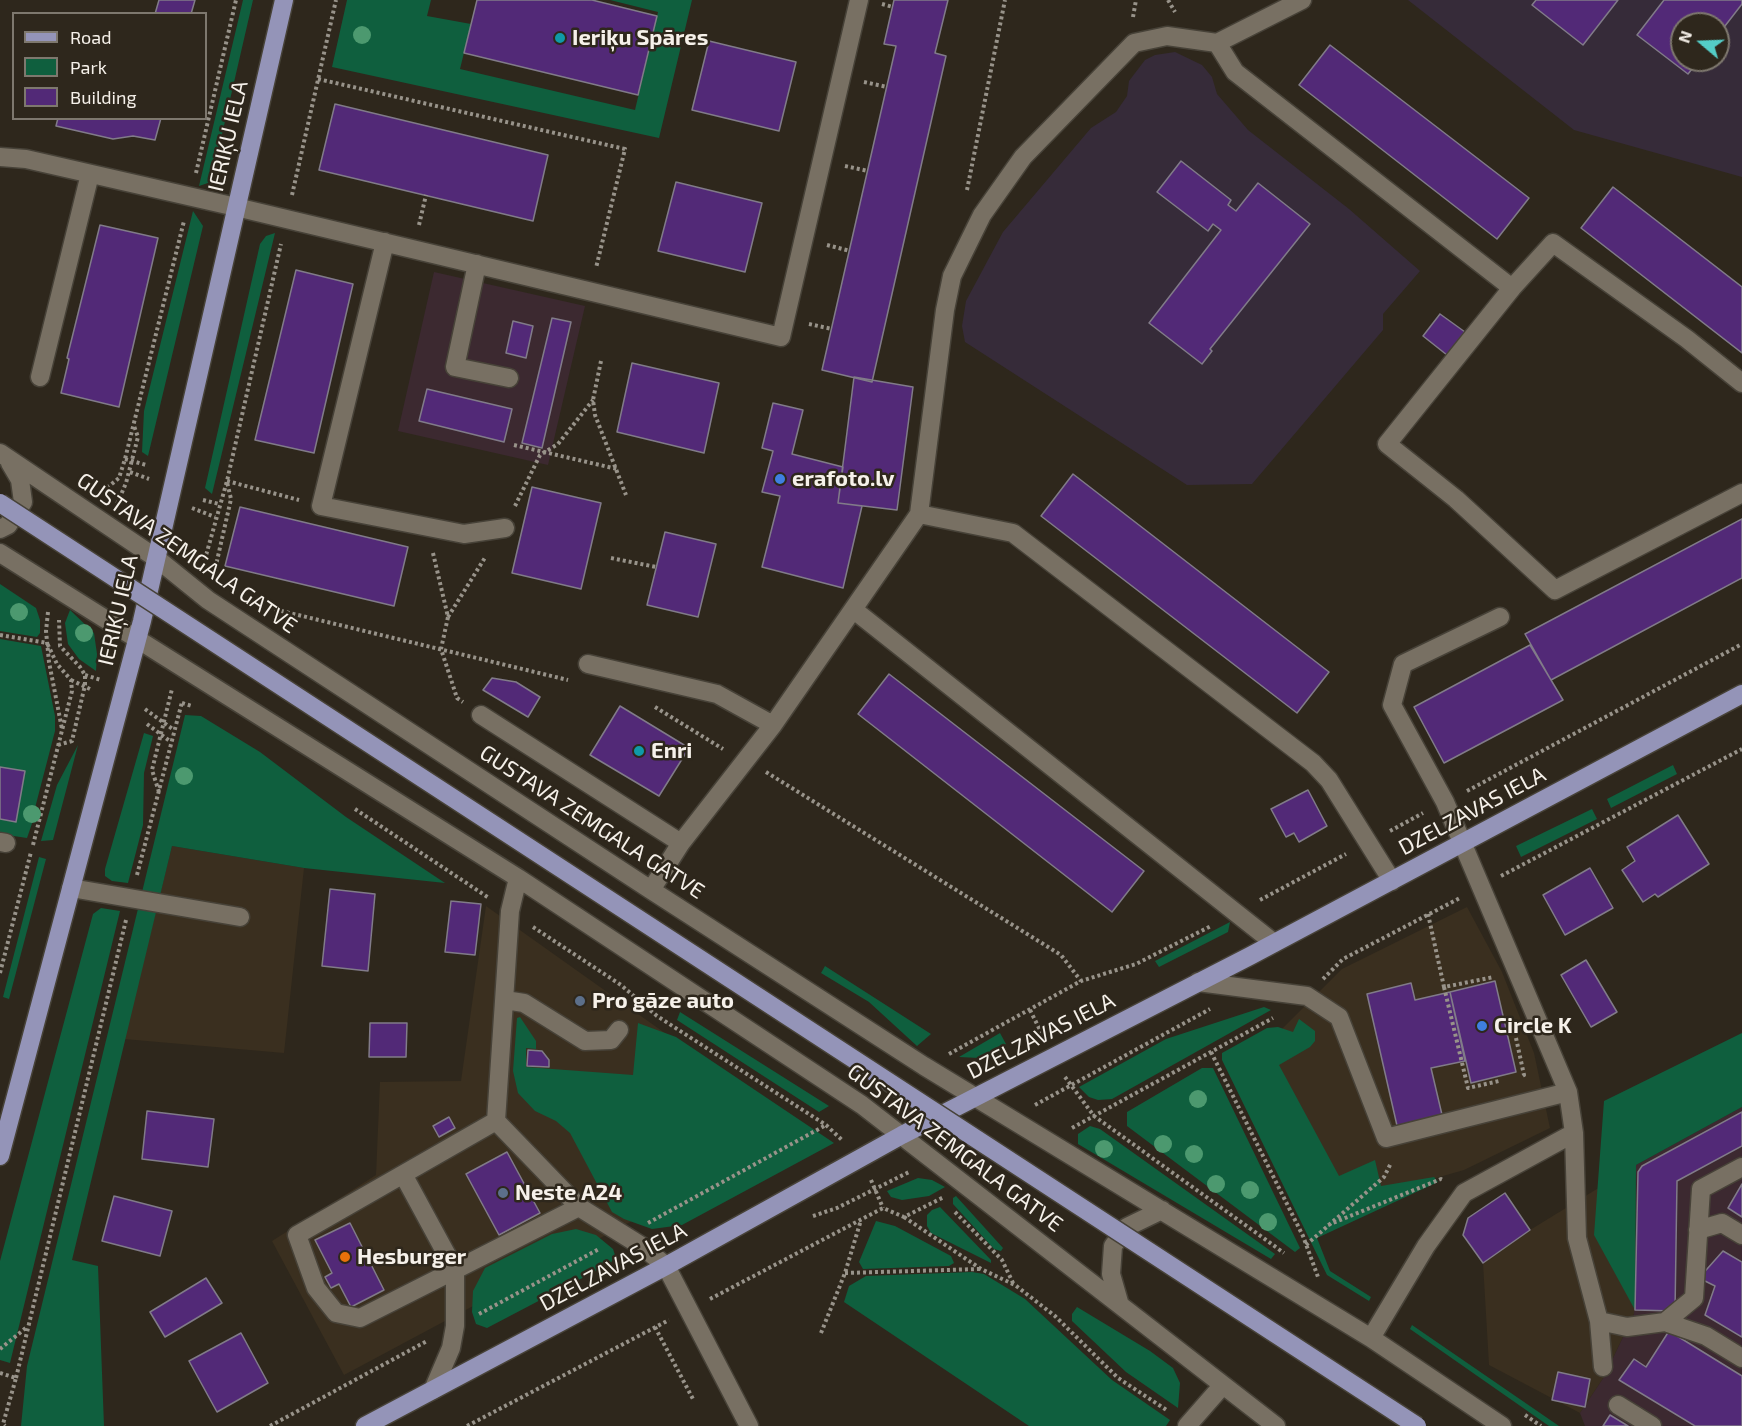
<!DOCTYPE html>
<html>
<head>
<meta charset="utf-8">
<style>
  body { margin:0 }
  #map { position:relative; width:1742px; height:1426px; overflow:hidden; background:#2e271c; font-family:"Exo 2",sans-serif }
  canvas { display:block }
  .legend { position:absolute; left:12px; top:12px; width:195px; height:108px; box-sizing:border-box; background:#2e271c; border:2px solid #7e786e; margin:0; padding:8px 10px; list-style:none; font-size:18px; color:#f6f1ea }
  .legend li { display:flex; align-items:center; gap:12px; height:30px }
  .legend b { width:30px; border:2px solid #7e786e }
  .north { position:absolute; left:1670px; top:12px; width:60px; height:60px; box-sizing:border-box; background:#2e271c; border:2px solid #7e786e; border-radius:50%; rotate:289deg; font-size:16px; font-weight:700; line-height:24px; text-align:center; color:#f6f1ea }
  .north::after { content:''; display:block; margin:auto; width:21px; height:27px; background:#54cdc7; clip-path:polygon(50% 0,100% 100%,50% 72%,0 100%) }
</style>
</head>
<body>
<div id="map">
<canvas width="1742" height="1426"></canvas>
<ul class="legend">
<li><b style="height:8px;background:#9494b8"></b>Road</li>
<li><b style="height:16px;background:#0f5f3e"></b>Park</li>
<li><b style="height:16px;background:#522977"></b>Building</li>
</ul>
<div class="north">N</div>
</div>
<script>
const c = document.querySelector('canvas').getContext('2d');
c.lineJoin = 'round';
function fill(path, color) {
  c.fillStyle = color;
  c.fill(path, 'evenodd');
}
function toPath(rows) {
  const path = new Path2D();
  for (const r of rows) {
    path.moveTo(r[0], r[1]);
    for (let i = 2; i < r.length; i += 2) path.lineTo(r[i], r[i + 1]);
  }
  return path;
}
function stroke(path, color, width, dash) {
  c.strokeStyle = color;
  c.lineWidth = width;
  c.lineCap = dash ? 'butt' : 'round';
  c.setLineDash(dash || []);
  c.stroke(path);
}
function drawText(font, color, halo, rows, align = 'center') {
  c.font = font + ' "Exo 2",sans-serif';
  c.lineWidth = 5;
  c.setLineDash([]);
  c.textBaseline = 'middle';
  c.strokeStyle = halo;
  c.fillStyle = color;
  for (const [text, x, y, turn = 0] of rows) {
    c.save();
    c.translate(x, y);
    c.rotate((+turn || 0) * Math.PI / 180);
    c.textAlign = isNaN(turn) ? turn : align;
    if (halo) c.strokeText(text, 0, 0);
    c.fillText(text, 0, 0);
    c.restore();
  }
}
fill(toPath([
  [172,846,304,868,284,1053,124,1039],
  [486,906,762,1102,791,1136,344,1375,272,1241,376,1175,380,1082,461,1081],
  [1467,907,1502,972,1534,1053,1550,1128,1464,1170,1341,1205,1266,1045,1342,969],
  [1636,1165,1634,1314,1604,1377,1580,1413,1489,1365,1483,1263,1530,1230]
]), '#3a2f1f');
fill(toPath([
  [434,272,585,306,548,465,398,431],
  [1742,1107,1742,1426,1585,1426,1580,1413,1604,1377,1634,1314,1636,1165]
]), '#3c2930');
fill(toPath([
  [1408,0,1742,0,1742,177,1574,130],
  [1682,24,1718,24,1718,60,1682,60],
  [1175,52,1202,65,1212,77,1217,94,1248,130,1349,209,1420,271,1383,314,1383,330,1252,484,1187,485,965,342,962,326,966,301,1003,232,1091,128,1116,112,1127,96,1129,81,1145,60,1155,55]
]), '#362b39');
fill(toPath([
  [243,0,253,0,211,182,199,186],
  [347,0,431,0,427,16,471,24,460,69,635,110,658,12,610,0,692,0,659,138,332,67],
  [193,211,203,226,148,456,142,452,144,411],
  [275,233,212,494,205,488,260,244,266,236],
  [0,584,36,608,40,620,40,633,37,637,0,631],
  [70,610,94,633,97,654,96,671,79,659,68,644,65,623],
  [0,639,41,646,55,716,55,731,35,808,37,809,27,838,0,834,0,819,16,822,25,771,0,767],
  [185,715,201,716,260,752,346,817,445,883,304,868,172,846,72,1260,98,1266,104,1426,21,1426,27,1366],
  [144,733,153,736,144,773,143,825,128,883,112,881,105,876,105,869],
  [78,745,53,840,41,841,57,785],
  [1673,765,1677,774,1611,808,1607,799],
  [1592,809,1597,819,1521,857,1516,846],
  [39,857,46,859,9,999,3,997],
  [101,908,120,911,10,1363,0,1360,0,1261,93,914],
  [1230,922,1228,932,1159,967,1155,961],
  [825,966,931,1034,917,1046,869,1002,821,973],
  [1264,1007,1271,1010,1112,1099,1098,1100,1089,1097,1079,1087,1166,1039],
  [680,1012,829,1106,819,1112,677,1020],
  [520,1017,536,1041,536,1049,526,1048,526,1067,633,1075,638,1023,676,1037,834,1143,682,1225,652,1229,624,1219,612,1212,570,1133,556,1121,535,1111,518,1093,513,1071,517,1018],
  [1299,1019,1315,1031,1315,1041,1310,1047,1279,1065,1339,1176,1375,1160,1381,1186,1434,1177,1438,1182,1317,1238,1330,1271,1371,1297,1369,1301,1327,1275,1222,1060,1222,1053,1267,1028,1278,1027,1293,1032],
  [1000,1033,1006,1044,979,1058,959,1057],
  [1742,1033,1742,1107,1636,1165,1635,1310,1594,1235,1604,1101],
  [1202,1068,1213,1068,1300,1248,1295,1252,1127,1126,1127,1112],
  [1090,1126,1100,1129,1275,1254,1271,1259,1078,1144,1078,1134],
  [918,1178,932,1180,945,1187,929,1196,902,1200,891,1197,887,1191],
  [956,1196,1003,1248,1001,1251,994,1249,953,1204,953,1198],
  [940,1207,991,1260,991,1263,931,1233,927,1226,927,1215,932,1210],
  [876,1221,895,1226,951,1256,954,1263,949,1266,863,1269,859,1262],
  [576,1229,596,1235,613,1249,615,1255,611,1263,487,1328,476,1324,472,1312,473,1291,485,1268,552,1234],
  [972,1272,984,1274,1025,1299,1112,1380,1170,1420,1166,1426,1029,1426,844,1302,849,1286,866,1276],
  [1077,1307,1150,1351,1173,1368,1180,1383,1178,1408,1126,1372,1072,1321,1072,1314],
  [1412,1325,1559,1426,1549,1426,1410,1329]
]), '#0f5f3e');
const building = toPath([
  [159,0,195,0,191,14,155,14,159,0],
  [477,0,592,0,657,16,638,95,464,53,477,0],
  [894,0,948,0,935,53,946,56,872,382,822,370,896,46,884,44,894,0],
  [1536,0,1618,0,1583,45,1532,5,1536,0],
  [1664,0,1742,0,1742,4,1718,35,1718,24,1682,24,1682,60,1699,60,1688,74,1637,35,1664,0],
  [709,41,796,62,779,131,692,110,709,41],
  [1330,45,1529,198,1497,239,1299,85,1330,45],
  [335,104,548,155,533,221,319,170,335,104],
  [58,118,161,118,155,140,133,136,113,139,56,126,58,118],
  [1181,161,1231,200,1228,205,1236,211,1258,183,1310,224,1210,349,1212,351,1202,364,1149,323,1221,230,1213,224,1208,231,1157,192,1181,161],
  [676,182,762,203,745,272,658,251,676,182],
  [1613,187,1742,287,1742,353,1581,228,1613,187],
  [100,225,158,238,119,407,61,393,69,359,67,358,100,225],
  [296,270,353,284,314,453,255,440,296,270],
  [1440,314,1465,332,1447,355,1423,336,1440,314],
  [552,318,571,322,542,448,522,443,552,318],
  [513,321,533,326,526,358,506,353,513,321],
  [632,363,719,383,704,453,617,432,632,363],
  [854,377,913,387,897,510,838,503,854,377],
  [427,389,512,409,504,442,419,421,427,389],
  [773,403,803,410,792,454,843,467,838,503,862,506,843,588,762,567,780,496,762,492,773,451,762,448,773,403],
  [1073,474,1329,672,1297,713,1041,516,1073,474],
  [532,487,601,503,581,589,512,573,532,487],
  [240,507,408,547,394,606,225,566,240,507],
  [1742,519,1742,578,1551,680,1525,634,1742,519],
  [665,532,716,544,698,617,647,605,665,532],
  [1530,645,1563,700,1444,763,1414,707,1530,645],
  [889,674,1144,871,1112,912,858,714,889,674],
  [492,678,516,682,540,697,528,717,483,690,492,678],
  [620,706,689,748,659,796,590,755,620,706],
  [0,767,25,771,16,822,0,819,0,767],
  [1308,790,1327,826,1299,842,1294,833,1286,837,1271,809,1308,790],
  [1678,815,1709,864,1658,897,1655,894,1643,902,1622,870,1635,861,1627,847,1678,815],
  [1590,868,1613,908,1565,935,1543,895,1590,868],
  [330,889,375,894,368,971,322,966,330,889],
  [451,901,481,904,475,955,445,952,451,901],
  [1586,960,1617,1012,1591,1027,1561,975,1586,960],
  [1495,981,1516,1072,1471,1083,1450,992,1495,981],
  [1411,983,1415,1000,1450,992,1465,1061,1431,1068,1443,1119,1398,1130,1367,994,1411,983],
  [370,1023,407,1023,406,1057,369,1057,370,1023],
  [528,1050,542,1051,549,1060,549,1067,527,1066,528,1050],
  [147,1111,214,1119,208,1167,142,1159,147,1111],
  [1742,1112,1742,1146,1677,1181,1675,1311,1635,1310,1638,1172,1642,1166,1742,1112],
  [449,1117,455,1128,439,1137,433,1126,449,1117],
  [507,1152,540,1213,499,1235,466,1174,507,1152],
  [1742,1184,1742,1217,1728,1208,1742,1184],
  [1505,1193,1530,1230,1483,1263,1463,1235,1468,1218,1505,1193],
  [114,1196,172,1211,160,1256,102,1241,114,1196],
  [350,1223,384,1290,351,1307,339,1284,331,1288,325,1277,332,1273,315,1240,350,1223],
  [1723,1251,1742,1262,1742,1337,1705,1315,1715,1286,1699,1278,1723,1251],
  [206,1278,222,1303,165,1337,150,1312,206,1278],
  [1669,1331,1742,1376,1742,1426,1695,1426,1619,1380,1634,1359,1646,1367,1669,1331],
  [241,1333,268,1383,217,1412,189,1361,241,1333],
  [1558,1372,1590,1379,1585,1407,1552,1400,1558,1372],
  [1610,1415,1628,1426,1603,1426,1610,1415]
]);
fill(building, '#522977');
stroke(building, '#817b89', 1.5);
const minor = toPath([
  [1217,43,1235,72,1512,288,1553,243,1687,339,1742,383],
  [0,157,26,159,236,207,781,337,859,0],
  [385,242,321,506,464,534,505,528],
  [477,264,455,367,509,378],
  [1512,288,1387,444,1456,499,1555,590,1742,493],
  [40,377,90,174],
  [0,453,156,558,208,600,651,890,924,1066,1371,1338,1502,1426],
  [919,514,1013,533,1313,763,1329,780,1392,881],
  [0,529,8,525,23,502,20,480,10,463],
  [0,553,518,878,862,1105,1276,1426],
  [854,610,1274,943],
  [1500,617,1403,664,1392,705,1445,802,1568,1092,1574,1133,1577,1238,1599,1321,1627,1327,1665,1322,1706,1336,1742,1358],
  [588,664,717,694,773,725],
  [481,715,681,843],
  [0,842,6,843],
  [71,888,240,917],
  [651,890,681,843,773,725,919,514,945,310,952,276,982,215,1023,157,1134,43,1167,36,1217,43,1302,0],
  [1198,982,1307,996,1339,1017,1386,1138,1568,1092],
  [505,1000,524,1003,585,1041,611,1040,619,1030],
  [496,1121,510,911,518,878],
  [404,1176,455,1270,579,1207,496,1121,297,1235,316,1288,336,1313,360,1318,455,1270,455,1326,451,1348,433,1390],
  [579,1207,643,1247,666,1266,749,1426],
  [1698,1230,1722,1223,1742,1235],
  [1119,1302,1111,1274,1113,1246,1127,1227,1162,1210],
  [1599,1321,1603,1367],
  [1665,1322,1694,1298,1701,1189,1742,1167],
  [1371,1338,1426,1246,1464,1193,1574,1133],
  [1618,1405,1652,1426],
  [1187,1426,1222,1386]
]);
const major = toPath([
  [0,1156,142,621,284,0],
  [365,1426,666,1266,902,1135,1250,956,1742,694]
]);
stroke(minor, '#474238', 21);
stroke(major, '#474238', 21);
stroke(toPath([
  [1168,0,1175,12],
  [882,4,893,7],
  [1133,17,1136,0],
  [318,79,625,149,596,268],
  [864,82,887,87],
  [845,166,868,171],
  [196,173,236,0],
  [967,190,1005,0],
  [292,195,336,0],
  [419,225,426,195],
  [827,245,850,251],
  [809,324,832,329],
  [601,361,593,400,595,415,626,495],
  [514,445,617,469],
  [125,459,146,465],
  [130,472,149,479],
  [227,481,299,500],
  [106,494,108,487,119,478,125,459,184,221],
  [203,500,219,504],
  [117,504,126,483,138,437,134,426],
  [515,506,540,455,558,444,593,400],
  [192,508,215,517],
  [433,553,448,617,441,649,457,698,463,702],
  [611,558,656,567],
  [203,566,227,481,281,244],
  [214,574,231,499,227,482],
  [269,608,568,680],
  [48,612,46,631,49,662,62,729],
  [448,617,486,556],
  [0,635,47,643],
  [85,675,101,680],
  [71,680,92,690],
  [182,703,192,706],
  [655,707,723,749],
  [145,709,174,730],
  [147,724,171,742],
  [58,745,72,741,85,685,85,675,80,667,60,646,59,620],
  [766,772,1061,955,1081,981],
  [1467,791,1742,644],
  [159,792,152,770,172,689],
  [355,809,489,898],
  [1390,831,1423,813],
  [33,845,72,691,71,680,57,664,47,643],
  [137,875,182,702],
  [1501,876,1742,749],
  [1260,900,1346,854],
  [1428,914,1444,987,1494,977],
  [533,927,621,985,657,1016,826,1125,842,1140],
  [0,973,31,852],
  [1323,979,1343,959,1460,898],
  [1444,987,1468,1088,1499,1081],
  [1030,1010,1043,1036],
  [1516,1038,1524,1075,1521,1076],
  [1211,1052,1303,1236,1318,1277],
  [949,1054,1081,981,1136,964,1211,926],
  [1065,1077,1094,1116,1284,1253],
  [1035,1105,1210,1009],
  [1072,1128,1273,1018],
  [871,1180,883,1208],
  [955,1212,1002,1260,1014,1285],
  [813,1216,837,1208,909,1172],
  [904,1217,981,1269,1015,1285,1055,1316,1118,1378,1168,1411],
  [648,1223,826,1125],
  [1328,1225,1441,1179,1443,1180],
  [1306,1245,1384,1177,1391,1163],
  [845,1273,980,1269],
  [710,1299,883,1208,904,1217,944,1197],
  [479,1314,599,1249],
  [655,1327,694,1401],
  [821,1333,845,1273,861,1220],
  [0,1349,27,1327],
  [0,1373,16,1378,3,1424,5,1426],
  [16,1378,126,920],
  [1525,1415,1541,1426],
  [270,1426,427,1341],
  [467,1426,669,1320]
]), '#98938a', 4, [3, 3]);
stroke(minor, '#787063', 18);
stroke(major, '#9494b8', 18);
const majorBridge = toPath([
  [0,503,1417,1426]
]);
stroke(majorBridge, '#474238', 21, []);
stroke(majorBridge, '#9494b8', 18);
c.fillStyle = '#4c996f';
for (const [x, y] of [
  [362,35],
  [19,612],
  [84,633],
  [184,776],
  [32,814],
  [1198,1099],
  [1163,1144],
  [1104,1149],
  [1194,1154],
  [1216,1184],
  [1250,1190],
  [1268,1222]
]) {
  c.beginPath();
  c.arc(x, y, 9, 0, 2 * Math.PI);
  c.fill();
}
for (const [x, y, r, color] of [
  [560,38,6,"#0f9aa8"],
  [780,479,6,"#3f7fe0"],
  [639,751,6,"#0f9aa8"],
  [580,1001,6,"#5c6f8a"],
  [1482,1026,6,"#3f7fe0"],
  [503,1193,6,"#5c6f8a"],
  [345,1257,6,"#e8710a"]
]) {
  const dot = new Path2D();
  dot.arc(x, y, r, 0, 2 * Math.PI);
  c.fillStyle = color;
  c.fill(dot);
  stroke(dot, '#2e271c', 2);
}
drawText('bold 22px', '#f6f1ea', '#2e271c', [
  ["Ieriķu Spāres",572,38],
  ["erafoto.lv",792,479],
  ["Enri",651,751],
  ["Pro gāze auto",592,1001],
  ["Circle K",1494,1026],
  ["Neste A24",515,1193],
  ["Hesburger",357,1257]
], 'left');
drawText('22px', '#f6f1ea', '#2e271c', [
  ["IERIĶU IELA",228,136,-77],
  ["GUSTAVA ZEMGALA GATVE",187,553,35],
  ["IERIĶU IELA",118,610,-77],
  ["DZELZAVAS IELA",1472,811,-28],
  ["GUSTAVA ZEMGALA GATVE",592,822,33],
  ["DZELZAVAS IELA",1041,1036,-27],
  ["GUSTAVA ZEMGALA GATVE",955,1148,37],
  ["DZELZAVAS IELA",613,1267,-28]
]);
</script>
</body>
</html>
